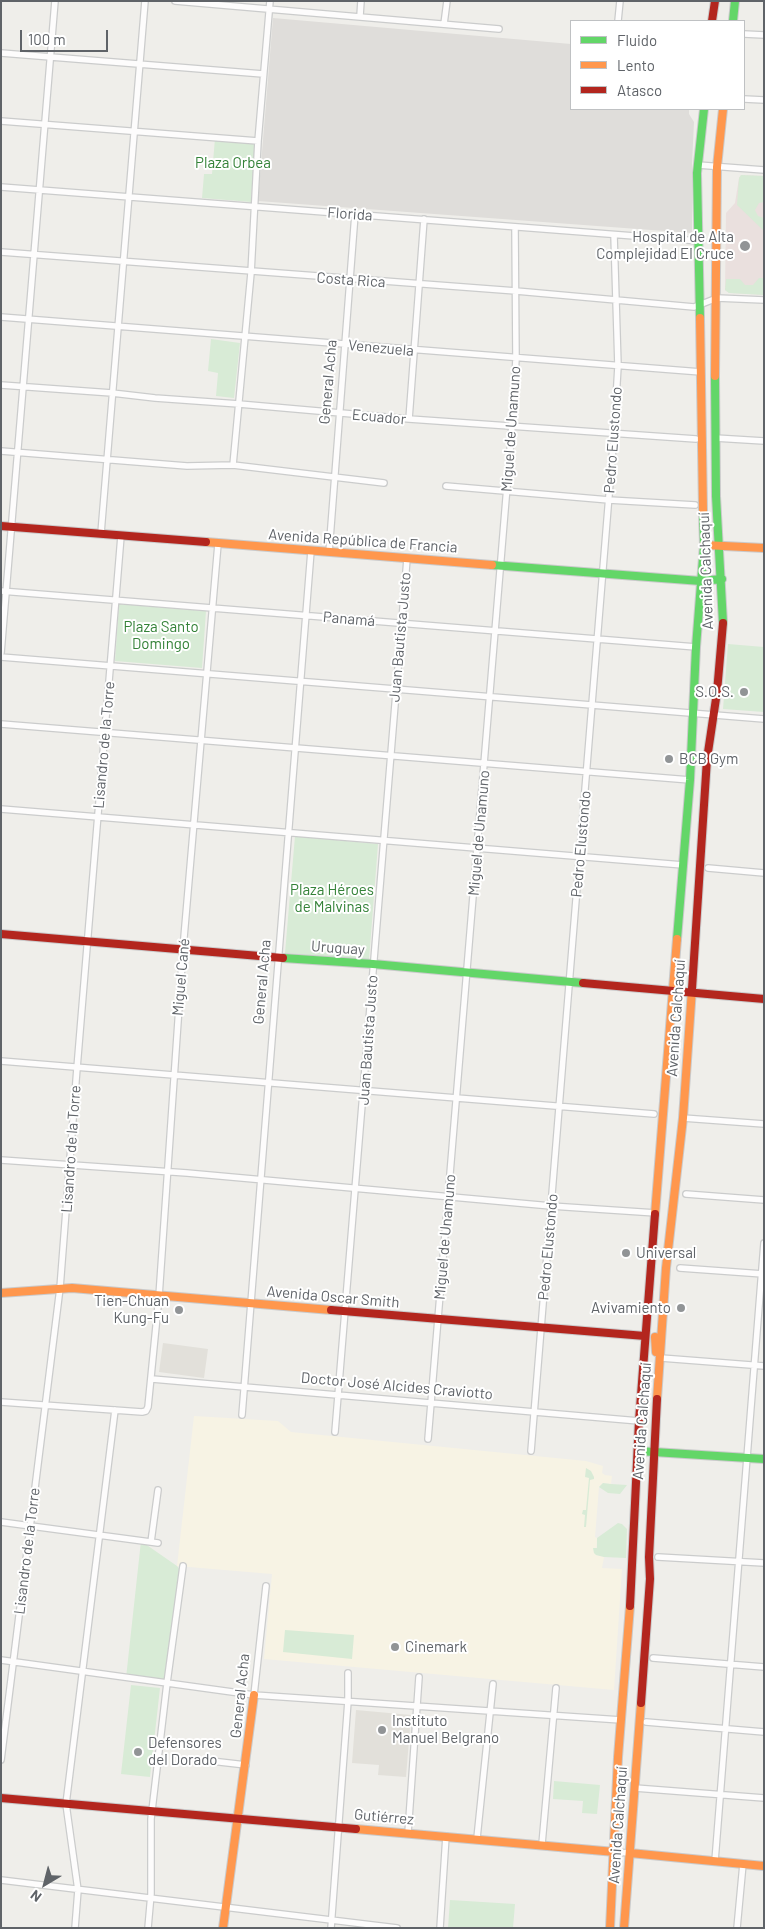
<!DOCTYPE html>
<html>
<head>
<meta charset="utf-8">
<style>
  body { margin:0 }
  #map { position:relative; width:765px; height:1929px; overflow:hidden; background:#efeeea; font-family:Barlow,sans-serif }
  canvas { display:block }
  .frame { position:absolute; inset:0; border:2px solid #5f6368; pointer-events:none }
  .legend { position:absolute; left:570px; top:20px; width:175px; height:90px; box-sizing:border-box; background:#fff; border:1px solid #bfc1c3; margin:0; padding:6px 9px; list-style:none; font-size:15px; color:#5f6368 }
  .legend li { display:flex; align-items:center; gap:10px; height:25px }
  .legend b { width:25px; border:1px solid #bfc1c3 }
  .north { position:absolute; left:20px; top:1859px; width:50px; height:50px; -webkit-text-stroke:4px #fff; paint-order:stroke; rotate:217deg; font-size:14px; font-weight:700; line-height:20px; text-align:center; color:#5f6368 }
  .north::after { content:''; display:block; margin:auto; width:18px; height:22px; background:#5f6368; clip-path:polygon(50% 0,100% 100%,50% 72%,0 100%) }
  .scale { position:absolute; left:20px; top:30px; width:88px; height:22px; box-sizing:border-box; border:2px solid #5f6368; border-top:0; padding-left:6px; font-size:15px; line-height:18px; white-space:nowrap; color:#5f6368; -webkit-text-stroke:4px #fff; paint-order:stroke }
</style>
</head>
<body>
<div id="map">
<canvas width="765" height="1929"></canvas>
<div class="frame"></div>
<ul class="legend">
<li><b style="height:6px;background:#63d668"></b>Fluido</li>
<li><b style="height:6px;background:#ff974d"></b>Lento</li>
<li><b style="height:6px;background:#b3261e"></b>Atasco</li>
</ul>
<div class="north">N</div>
<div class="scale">100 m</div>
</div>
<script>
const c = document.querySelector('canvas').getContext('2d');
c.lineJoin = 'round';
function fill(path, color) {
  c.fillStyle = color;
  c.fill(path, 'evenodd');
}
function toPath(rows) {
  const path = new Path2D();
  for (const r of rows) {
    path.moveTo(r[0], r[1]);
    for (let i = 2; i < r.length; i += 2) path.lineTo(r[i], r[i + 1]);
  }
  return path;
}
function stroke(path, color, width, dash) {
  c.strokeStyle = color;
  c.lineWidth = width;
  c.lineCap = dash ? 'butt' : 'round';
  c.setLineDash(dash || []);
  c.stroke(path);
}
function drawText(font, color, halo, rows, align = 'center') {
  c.font = font + ' Barlow,sans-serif';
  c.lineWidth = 4;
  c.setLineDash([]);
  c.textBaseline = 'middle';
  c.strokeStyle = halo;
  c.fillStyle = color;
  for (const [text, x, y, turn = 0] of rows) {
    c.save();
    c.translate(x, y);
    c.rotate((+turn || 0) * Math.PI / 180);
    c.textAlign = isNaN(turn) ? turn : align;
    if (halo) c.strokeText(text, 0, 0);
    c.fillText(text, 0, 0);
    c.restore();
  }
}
fill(toPath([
  [194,1416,278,1421,291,1432,586,1461,603,1466,602,1473,605,1475,612,1476,611,1484,603,1483,599,1487,595,1537,597,1538,596,1555,604,1557,602,1568,622,1569,614,1690,264,1659,272,1574,177,1566]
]), '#f7f3e4');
fill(toPath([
  [273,18,571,44,571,109,689,109,689,114,694,122,692,164,692,233,258,201]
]), '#dfddda');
fill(toPath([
  [163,1343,208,1349,204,1378,159,1372],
  [356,1710,411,1715,406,1777,378,1775,379,1765,352,1763]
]), '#e2e0da');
fill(toPath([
  [741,175,764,176,764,295,729,293,725,290,726,213,735,203,739,178]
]), '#eae0de');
fill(toPath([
  [215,138,255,143,251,202,202,198,204,174,212,174],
  [741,175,764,176,764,202,759,203,755,210,758,216,764,218,764,231,737,205,739,178],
  [759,278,764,278,764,295,729,293,725,290,726,279,740,279,745,285,753,285],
  [211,339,240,343,234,398,216,396,218,373,208,371],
  [119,604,206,611,202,668,115,661],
  [728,644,764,647,764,712,723,709],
  [295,836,378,844,369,960,285,953],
  [586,1468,591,1471,594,1477,594,1479,590,1480,586,1527,584,1527,585,1515,582,1514,583,1510,586,1510,589,1478,585,1477],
  [603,1483,611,1484,627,1485,620,1494,608,1493,599,1487],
  [618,1523,622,1524,627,1529,626,1558,604,1557,596,1555,594,1553,593,1548,597,1548,597,1538],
  [141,1541,177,1566,182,1572,167,1683,126,1678],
  [285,1630,354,1635,352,1659,283,1652],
  [131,1685,160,1688,150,1777,121,1774],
  [554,1781,600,1785,597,1814,582,1813,583,1801,553,1799],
  [450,1900,515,1904,513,1928,448,1928]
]), '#d8ebd6');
const street = toPath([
  [175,1,499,29],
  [360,16,361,1],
  [618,21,620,1],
  [444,24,447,1],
  [744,34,764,35],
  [1,53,263,74],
  [744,99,764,100],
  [1,121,258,141],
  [698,165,764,170],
  [1,187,699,241],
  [1,252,516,291,694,307,717,298,764,300],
  [1,317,701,372],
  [1,385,112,393,155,398,239,404,409,419,696,439],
  [409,419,424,219],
  [715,438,764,441],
  [1,451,187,466,233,465,384,483],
  [233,465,251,273,258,141,270,1],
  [446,486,609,500,695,505],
  [101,533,145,1],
  [329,552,355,214],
  [1,591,696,647],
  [1,653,55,1],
  [1,657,764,719],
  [1,724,690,780],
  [1,809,683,865],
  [708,868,764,873],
  [1,1061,654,1114],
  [683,1118,764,1124],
  [1,1160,187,1173,551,1206,656,1213],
  [686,1194,764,1200],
  [680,1268,763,1274],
  [661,1358,764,1366],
  [152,1379,639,1421],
  [1,1402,142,1412,146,1411,148,1407,159,1296,183,949,218,544],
  [242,1415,311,551],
  [335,1432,407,559],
  [428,1439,512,426,516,359,515,227],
  [531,1451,614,434,618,366,614,235],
  [1,1522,158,1543],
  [151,1542,158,1490],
  [658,1557,764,1563],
  [653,1658,764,1667],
  [1,1660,254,1695,621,1720],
  [254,1695,266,1586],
  [646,1722,764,1732],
  [1,1760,60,1288,77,1068,121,536],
  [211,1761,246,1765],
  [635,1788,764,1798],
  [408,1833,419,1677],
  [477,1838,493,1684],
  [542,1844,556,1688],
  [615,1852,630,1853],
  [715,1861,764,1243],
  [1,1880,397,1928],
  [75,1928,78,1890,66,1804,115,1410],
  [148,1928,151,1894,151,1819,167,1683,183,1566],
  [331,1928,348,1701,348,1673],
  [440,1928,446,1836],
  [737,1928,743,1864]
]);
const fast = toPath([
  [733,21,735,1],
  [700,318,697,173,704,109],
  [715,376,716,496,723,623],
  [492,565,701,581,722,579],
  [677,939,690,780,696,647,704,545,703,511],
  [283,958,373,964,583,983],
  [638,1451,764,1459]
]);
const slow = toPath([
  [700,318,703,511],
  [715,376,717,167,723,109],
  [206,542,492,565],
  [704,545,764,548],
  [655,1214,677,939],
  [1,1293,72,1288,331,1310],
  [655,1337,656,1352],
  [657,1399,666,1268,683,1118,692,989],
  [356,1829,615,1852],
  [630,1853,764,1866],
  [223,1928,254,1695],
  [610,1928,618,1757,630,1606],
  [624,1928,641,1703]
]);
const jam = toPath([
  [712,21,715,1],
  [1,526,206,542],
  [1,934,283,958],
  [583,983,764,999],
  [692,989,707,759,717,692,723,623],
  [331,1310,645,1336],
  [630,1606,639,1421,655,1214],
  [641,1703,650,1579,649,1557,657,1399],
  [1,1798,356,1829]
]);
stroke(street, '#cbcccc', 8);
stroke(fast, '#cacacb', 10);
stroke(slow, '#cacacb', 10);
stroke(jam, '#cacacb', 10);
stroke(street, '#fdfcfc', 5.5);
stroke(fast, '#63d668', 8);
stroke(slow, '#ff974d', 8);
stroke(jam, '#b3261e', 8);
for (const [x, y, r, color] of [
  [745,246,6,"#919496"],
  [744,692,5,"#919496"],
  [669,759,5,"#919496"],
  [626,1253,5,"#919496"],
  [681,1308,5,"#919496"],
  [179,1310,5,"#919496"],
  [395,1647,5,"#919496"],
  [382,1730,5,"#919496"],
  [138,1752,5,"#919496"]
]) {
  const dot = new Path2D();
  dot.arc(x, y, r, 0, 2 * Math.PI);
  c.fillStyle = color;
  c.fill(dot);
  stroke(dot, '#fff', 2);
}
drawText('15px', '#348238', '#fff', [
  ["Plaza Orbea",233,163],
  ["Plaza Santo",161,627],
  ["Domingo",161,644],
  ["Plaza Héroes",332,890],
  ["de Malvinas",332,907]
]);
drawText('15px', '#5f6368', '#fff', [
  ["Florida",350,214,4],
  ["Costa Rica",351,280,4],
  ["Venezuela",381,348,5],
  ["General Acha",328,382,-85],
  ["Ecuador",379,417,5],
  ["Miguel de Unamuno",511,429,-86],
  ["Pedro Elustondo",613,440,-86],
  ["Avenida República de Francia",363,541,4],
  ["Avenida Calchaquí",706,571,-92],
  ["Panamá",349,619,5],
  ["Juan Bautista Justo",400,637,-85],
  ["Lisandro de la Torre",104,745,-85],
  ["Miguel de Unamuno",479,833,-85],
  ["Pedro Elustondo",581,844,-85],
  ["Uruguay",338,948,4],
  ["Miguel Cané",181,977,-85],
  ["General Acha",262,982,-85],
  ["Avenida Calchaquí",676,1018,-86],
  ["Juan Bautista Justo",368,1040,-86],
  ["Lisandro de la Torre",71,1149,-86],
  ["Miguel de Unamuno",445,1237,-85],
  ["Pedro Elustondo",548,1247,-85],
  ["Avenida Oscar Smith",333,1297,5],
  ["Doctor José Alcides Craviotto",397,1386,5],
  ["Avenida Calchaquí",642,1421,-86],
  ["Lisandro de la Torre",27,1551,-83],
  ["General Acha",240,1696,-84],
  ["Gutiérrez",384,1817,5],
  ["Avenida Calchaquí",618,1825,-86]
]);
drawText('15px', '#5f6368', '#fff', [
  ["Hospital de Alta",734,237,"right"],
  ["Complejidad El Cruce",734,254,"right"],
  ["S.O.S.",734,692,"right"],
  ["BCB Gym",679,759],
  ["Universal",636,1253],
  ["Tien-Chuan",169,1301,"right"],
  ["Kung-Fu",169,1318,"right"],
  ["Avivamiento",671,1308,"right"],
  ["Cinemark",405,1647],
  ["Instituto",392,1721],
  ["Manuel Belgrano",392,1738],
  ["Defensores",148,1743],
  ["del Dorado",148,1760]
], 'left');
</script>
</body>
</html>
